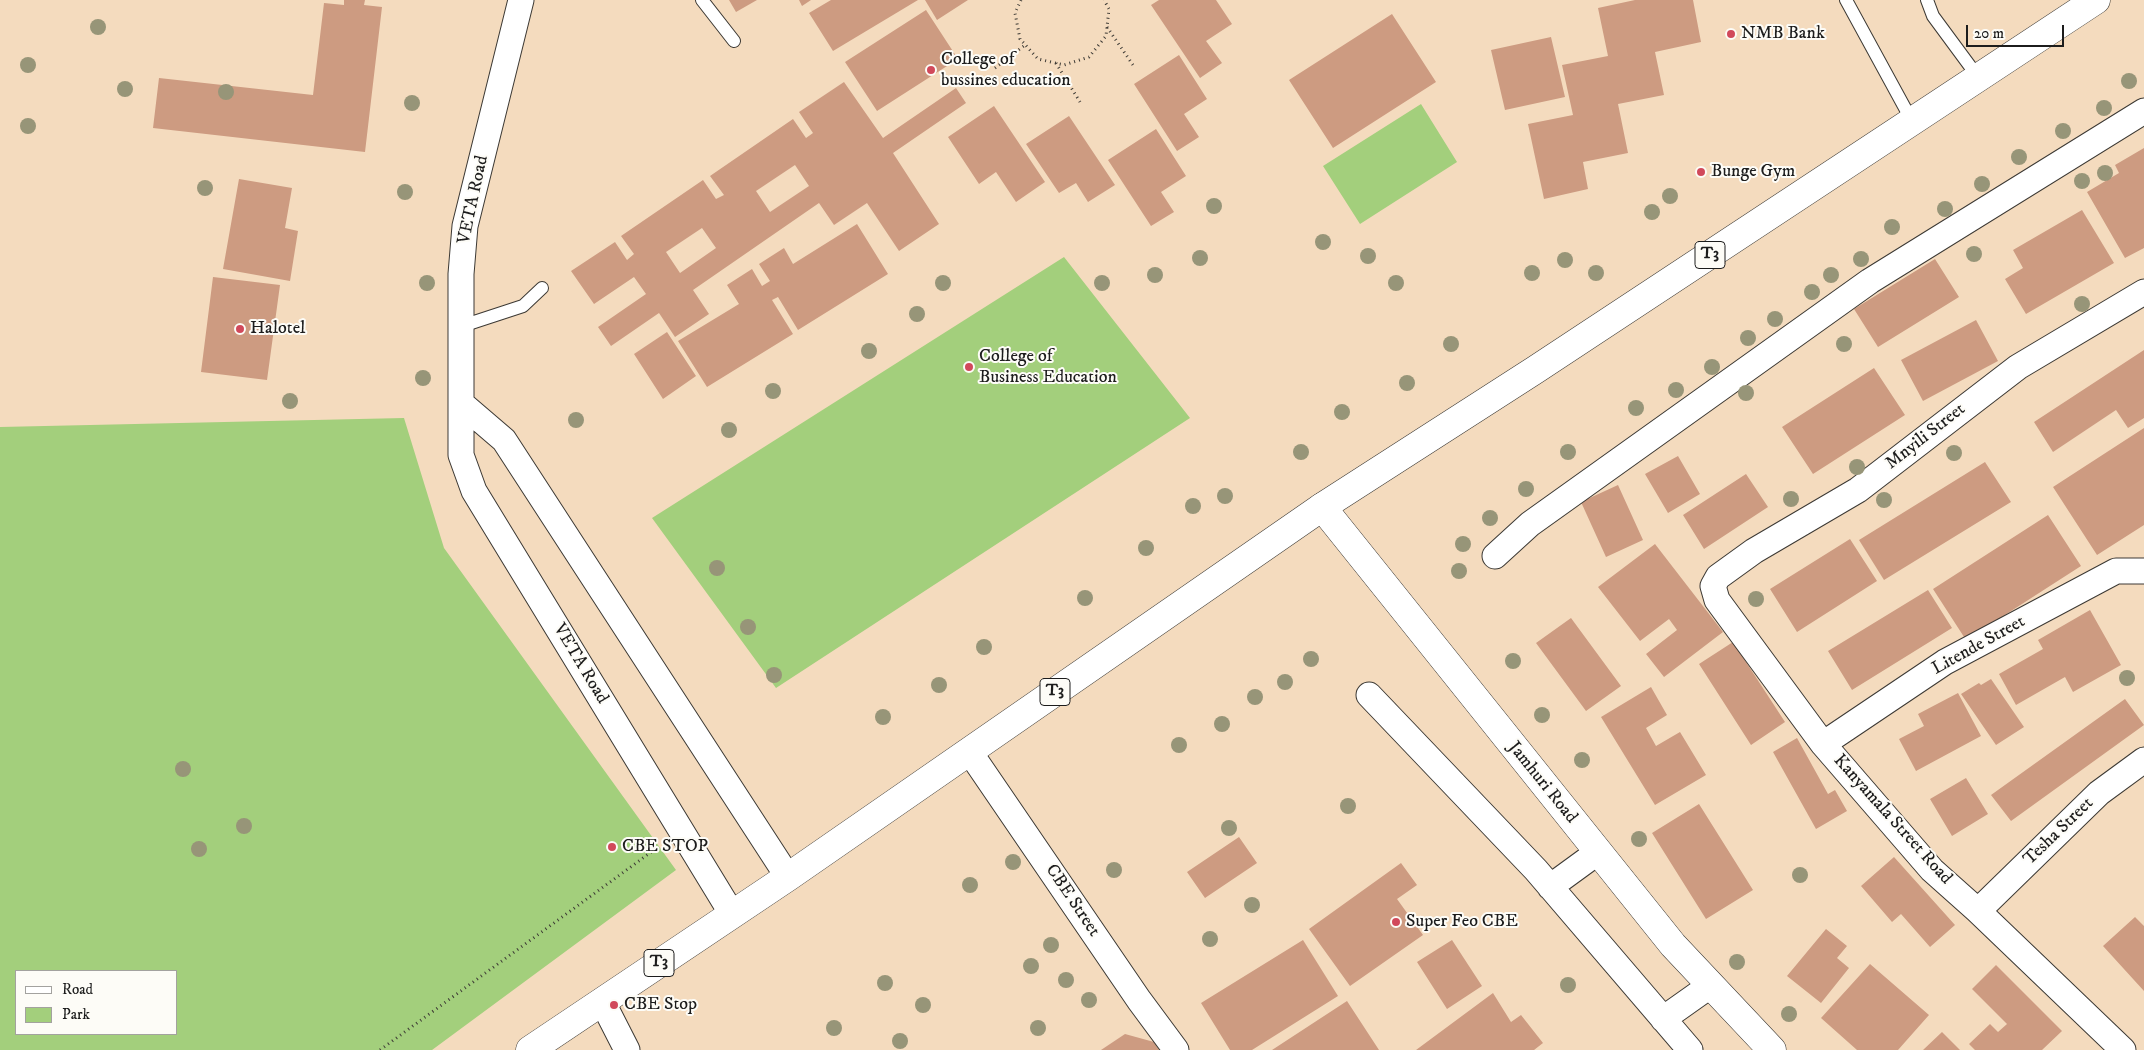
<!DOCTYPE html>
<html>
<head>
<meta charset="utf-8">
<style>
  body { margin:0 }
  #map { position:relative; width:2144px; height:1050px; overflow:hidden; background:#f4dbbe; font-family:"IM FELL DW Pica",serif }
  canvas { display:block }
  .legend { position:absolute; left:15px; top:970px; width:162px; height:65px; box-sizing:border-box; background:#fdfcf7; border:1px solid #a3a29f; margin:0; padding:6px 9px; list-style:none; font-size:15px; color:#1c1c1c }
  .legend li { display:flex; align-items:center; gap:10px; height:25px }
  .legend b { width:25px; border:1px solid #a3a29f }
  .scale { position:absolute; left:1966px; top:25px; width:98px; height:22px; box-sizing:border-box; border:2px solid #1c1c1c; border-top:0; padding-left:6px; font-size:15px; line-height:18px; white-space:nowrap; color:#1c1c1c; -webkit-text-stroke:4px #fdfcf7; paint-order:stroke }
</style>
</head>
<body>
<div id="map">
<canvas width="2144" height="1050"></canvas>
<ul class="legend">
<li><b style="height:6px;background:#fff"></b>Road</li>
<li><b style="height:14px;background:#a3cf7c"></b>Park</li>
</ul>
<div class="scale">20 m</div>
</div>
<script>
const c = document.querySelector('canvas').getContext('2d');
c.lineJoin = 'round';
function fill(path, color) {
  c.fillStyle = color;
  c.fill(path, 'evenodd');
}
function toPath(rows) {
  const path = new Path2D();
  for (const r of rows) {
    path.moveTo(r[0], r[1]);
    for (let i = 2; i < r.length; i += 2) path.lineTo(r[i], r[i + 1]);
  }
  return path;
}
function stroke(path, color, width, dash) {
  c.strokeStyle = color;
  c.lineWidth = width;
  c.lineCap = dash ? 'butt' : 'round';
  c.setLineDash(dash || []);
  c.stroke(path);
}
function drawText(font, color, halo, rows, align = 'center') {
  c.font = font + ' "IM FELL DW Pica",serif';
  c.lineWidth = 4;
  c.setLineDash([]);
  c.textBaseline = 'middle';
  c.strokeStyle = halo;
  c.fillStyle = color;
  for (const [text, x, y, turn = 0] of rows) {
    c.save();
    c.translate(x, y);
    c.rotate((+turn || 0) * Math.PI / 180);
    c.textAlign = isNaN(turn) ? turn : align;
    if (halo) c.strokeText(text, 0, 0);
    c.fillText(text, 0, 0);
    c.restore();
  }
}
fill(toPath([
  [1421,104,1457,162,1360,224,1323,166],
  [1064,257,1190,418,776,688,652,518],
  [404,418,444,548,676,870,432,1050,0,1050,0,427],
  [16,971,176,971,176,1034,16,1034]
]), '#a3cf7c');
fill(toPath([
  [344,0,365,0,364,5,382,7,365,152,153,128,159,78,313,95,324,3,344,5],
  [729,0,757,0,736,12],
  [799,0,811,0,802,6],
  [831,0,918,0,833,51,809,13],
  [925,0,968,0,937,20],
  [1159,0,1216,0,1232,24,1206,41,1222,63,1200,78,1151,5],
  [1635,0,1693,0,1701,42,1655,52,1664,95,1618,104,1628,153,1583,162,1588,189,1544,199,1528,124,1573,115,1562,65,1608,56,1598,8],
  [926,10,958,59,877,111,845,62],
  [1392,14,1436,82,1333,148,1289,80],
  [1551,37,1565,97,1505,110,1491,50],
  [1179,55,1207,99,1184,114,1199,137,1177,151,1134,84],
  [844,82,883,138,956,88,966,103,893,153,939,224,899,251,867,203,834,225,819,203,693,290,709,314,675,337,659,313,611,346,598,327,646,294,634,277,594,304,571,271,615,242,627,260,634,254,621,236,703,180,716,199,724,195,710,176,793,119,806,138,813,133,799,112],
  [795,165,809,186,770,212,756,191],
  [702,228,716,248,680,273,666,252],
  [994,106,1045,182,1016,202,996,172,979,184,948,137],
  [1069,116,1115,185,1088,202,1076,183,1059,193,1026,144],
  [1156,129,1186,176,1161,192,1174,212,1151,226,1108,160],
  [2144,148,2144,248,2125,258,2087,192,2119,173,2115,165],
  [239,179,292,188,285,228,298,231,290,281,223,269],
  [2082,210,2114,263,2026,314,2005,279,2023,268,2013,250],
  [857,224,888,274,798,330,778,297,772,300,793,334,707,387,678,341,739,304,727,285,752,269,762,286,770,281,759,264,784,248,793,264],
  [1935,259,1959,297,1878,347,1854,309],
  [213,277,280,285,267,380,201,372],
  [1976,320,1998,361,1923,401,1901,360],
  [667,332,696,376,663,399,634,354],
  [2144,350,2144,418,2128,428,2116,410,2053,452,2034,422],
  [1874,368,1905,415,1813,474,1782,427],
  [2144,428,2144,525,2097,555,2053,487],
  [1678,456,1700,494,1668,513,1645,474],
  [1985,462,2011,502,1884,580,1859,540],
  [1746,474,1768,507,1704,549,1683,515],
  [1618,485,1643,540,1606,557,1581,502],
  [2048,515,2081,566,1966,640,1933,589],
  [1850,539,1877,581,1797,632,1770,589],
  [1655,544,1723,632,1664,677,1646,654,1677,630,1669,619,1640,641,1598,587],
  [1928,590,1952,628,1852,690,1828,651],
  [2090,610,2121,665,2073,692,2065,677,2016,705,1999,674,2043,649,2038,640],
  [1571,618,1621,686,1586,711,1536,643],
  [1733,642,1785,722,1751,745,1699,664],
  [1991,679,2024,727,1996,745,1961,694,1979,683,1981,685],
  [1651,687,1667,715,1646,728,1656,746,1680,732,1706,775,1655,805,1601,717],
  [1958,693,1981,736,1916,771,1899,739,1924,726,1918,714],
  [2125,699,2144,725,2011,821,1991,795],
  [1797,738,1828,794,1835,790,1847,811,1816,829,1773,752],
  [1966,778,1988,814,1952,836,1930,799],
  [1699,804,1753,890,1706,919,1652,833],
  [1239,837,1257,863,1205,898,1187,872],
  [1894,857,1955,925,1930,947,1901,914,1892,922,1861,886],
  [1401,863,1417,885,1397,899,1423,935,1350,986,1309,929],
  [2135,917,2144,926,2144,991,2103,946],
  [1826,929,1847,946,1837,958,1849,968,1821,1003,1787,976],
  [1303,940,1338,996,1252,1050,1230,1050,1201,1003],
  [1452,940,1482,986,1447,1009,1417,962],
  [1870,964,1929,1015,1898,1050,1857,1050,1821,1018],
  [1996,965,2062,1031,2042,1050,1975,1050,1969,1044,1990,1024,1998,1032,2007,1024,1972,989],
  [1493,993,1511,1022,1521,1015,1543,1043,1534,1050,1416,1050],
  [1347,1001,1379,1050,1272,1050],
  [1942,1032,1960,1050,1923,1050],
  [1125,1034,1154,1042,1159,1050,1101,1050]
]), '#cd9b81');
const lane = toPath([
  [702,0,734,41],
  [1846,0,1912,121],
  [1927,0,1933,16,1978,77],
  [462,326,523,306,542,288]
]);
const street = toPath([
  [521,0,465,226,461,274,461,455,474,491,732,914],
  [462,404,504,440,788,877],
  [1495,556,1530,524,1870,281,2144,111],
  [1369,695,1536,870,1690,1050],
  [1823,744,1945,662,2116,571,2144,571],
  [969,751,1139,1000,1176,1050],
  [1550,887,1598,852],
  [1978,911,2099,793,2144,760],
  [602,1001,627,1050],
  [1663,1019,1711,985],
  [2123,1050,1978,911,1932,870,1823,744,1717,600,1713,586,1718,577,1754,551,1858,490,2018,367,2144,292]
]);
const secondary = toPath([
  [1322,507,1673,945,1772,1050]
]);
const highway = toPath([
  [530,1050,788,877,1322,507,1535,370,2096,0]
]);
stroke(lane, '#3c3934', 14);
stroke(street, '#3c3934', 27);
stroke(secondary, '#3c3934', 29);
stroke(highway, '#3c3934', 29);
stroke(toPath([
  [1021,0,1015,13,1020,39,1038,59,1064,65,1089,57,1106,36,1109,9,1104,0],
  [1107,27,1133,65],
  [1056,63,1080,102],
  [995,68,1025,45],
  [380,1050,658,847]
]), '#3c3934', 3, [1, 4]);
stroke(lane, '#fff', 12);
stroke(street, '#fff', 25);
stroke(secondary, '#fff', 28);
stroke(highway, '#fff', 28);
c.fillStyle = '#979578';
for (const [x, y] of [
  [98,27],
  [28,65],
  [2129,81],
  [125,89],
  [226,92],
  [412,103],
  [2104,108],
  [28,126],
  [2063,131],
  [2019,157],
  [2105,173],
  [2082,181],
  [1982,184],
  [205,188],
  [405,192],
  [1670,196],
  [1214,206],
  [1945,209],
  [1652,212],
  [1892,227],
  [1323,242],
  [1974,254],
  [1368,256],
  [1200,258],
  [1861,259],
  [1565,260],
  [1532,273],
  [1596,273],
  [1155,275],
  [1831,275],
  [427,283],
  [943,283],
  [1102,283],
  [1396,283],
  [1812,292],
  [2082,304],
  [917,314],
  [1775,319],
  [1748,338],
  [1451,344],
  [1844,344],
  [869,351],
  [1712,367],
  [423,378],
  [1407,383],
  [1676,390],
  [773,391],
  [1746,393],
  [290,401],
  [1636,408],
  [1342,412],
  [576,420],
  [729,430],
  [1301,452],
  [1568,452],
  [1954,453],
  [1857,467],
  [1526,489],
  [1225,496],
  [1791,499],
  [1884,500],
  [1193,506],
  [1490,518],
  [1463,544],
  [1146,548],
  [717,568],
  [1459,571],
  [1085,598],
  [1756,599],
  [748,627],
  [984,647],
  [1311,659],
  [1513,661],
  [774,675],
  [2127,678],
  [1285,682],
  [939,685],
  [1255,697],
  [1542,715],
  [883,717],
  [1222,724],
  [1179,745],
  [1582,760],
  [183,769],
  [1348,806],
  [244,826],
  [1229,828],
  [1639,839],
  [199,849],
  [1013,862],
  [1114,870],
  [1800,875],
  [970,885],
  [1252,905],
  [1210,939],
  [1051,945],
  [1737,962],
  [1031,966],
  [1066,980],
  [885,983],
  [1568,985],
  [1089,1000],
  [923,1005],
  [1789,1014],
  [834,1028],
  [1038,1028],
  [900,1041]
]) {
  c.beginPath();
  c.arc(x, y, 8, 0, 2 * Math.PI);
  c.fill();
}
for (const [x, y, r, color] of [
  [1731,34,5,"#d1495b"],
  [931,70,5,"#d1495b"],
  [1701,172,5,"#d1495b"],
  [240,329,5,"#d1495b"],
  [969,367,5,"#d1495b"],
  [612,847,5,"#d1495b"],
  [1396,922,5,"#d1495b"],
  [614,1005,5,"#d1495b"]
]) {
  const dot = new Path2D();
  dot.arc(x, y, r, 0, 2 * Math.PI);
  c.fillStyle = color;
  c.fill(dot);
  stroke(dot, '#fdfcf7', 2);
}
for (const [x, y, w] of [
  [1710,255,30],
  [1055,692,30],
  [659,963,30]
]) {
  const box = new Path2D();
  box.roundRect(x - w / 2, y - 13.5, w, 27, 4);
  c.fillStyle = '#fdfcf7';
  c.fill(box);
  stroke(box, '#1c1c1c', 1);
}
drawText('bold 16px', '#1c1c1c', null, [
  ["T3",1710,255],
  ["T3",1055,692],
  ["T3",659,963]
]);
drawText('18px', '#1c1c1c', '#fdfcf7', [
  ["NMB Bank",1741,34],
  ["College of",941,60],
  ["bussines education",941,81],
  ["Bunge Gym",1711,172],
  ["Halotel",250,329],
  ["College of",979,357],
  ["Business Education",979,378],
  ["CBE STOP",622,847],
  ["Super Feo CBE",1406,922],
  ["CBE Stop",624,1005]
], 'left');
drawText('18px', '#1c1c1c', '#fdfcf7', [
  ["VETA Road",474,200,-78],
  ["Mnyili Street",1926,437,-38],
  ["Litende Street",1979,646,-29],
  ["VETA Road",580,664,59],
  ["Jamhuri Road",1542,783,51],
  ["Kanyamala Street Road",1892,820,48],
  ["Tesha Street",2059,832,-44],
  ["CBE Street",1072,901,56]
]);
</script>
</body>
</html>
